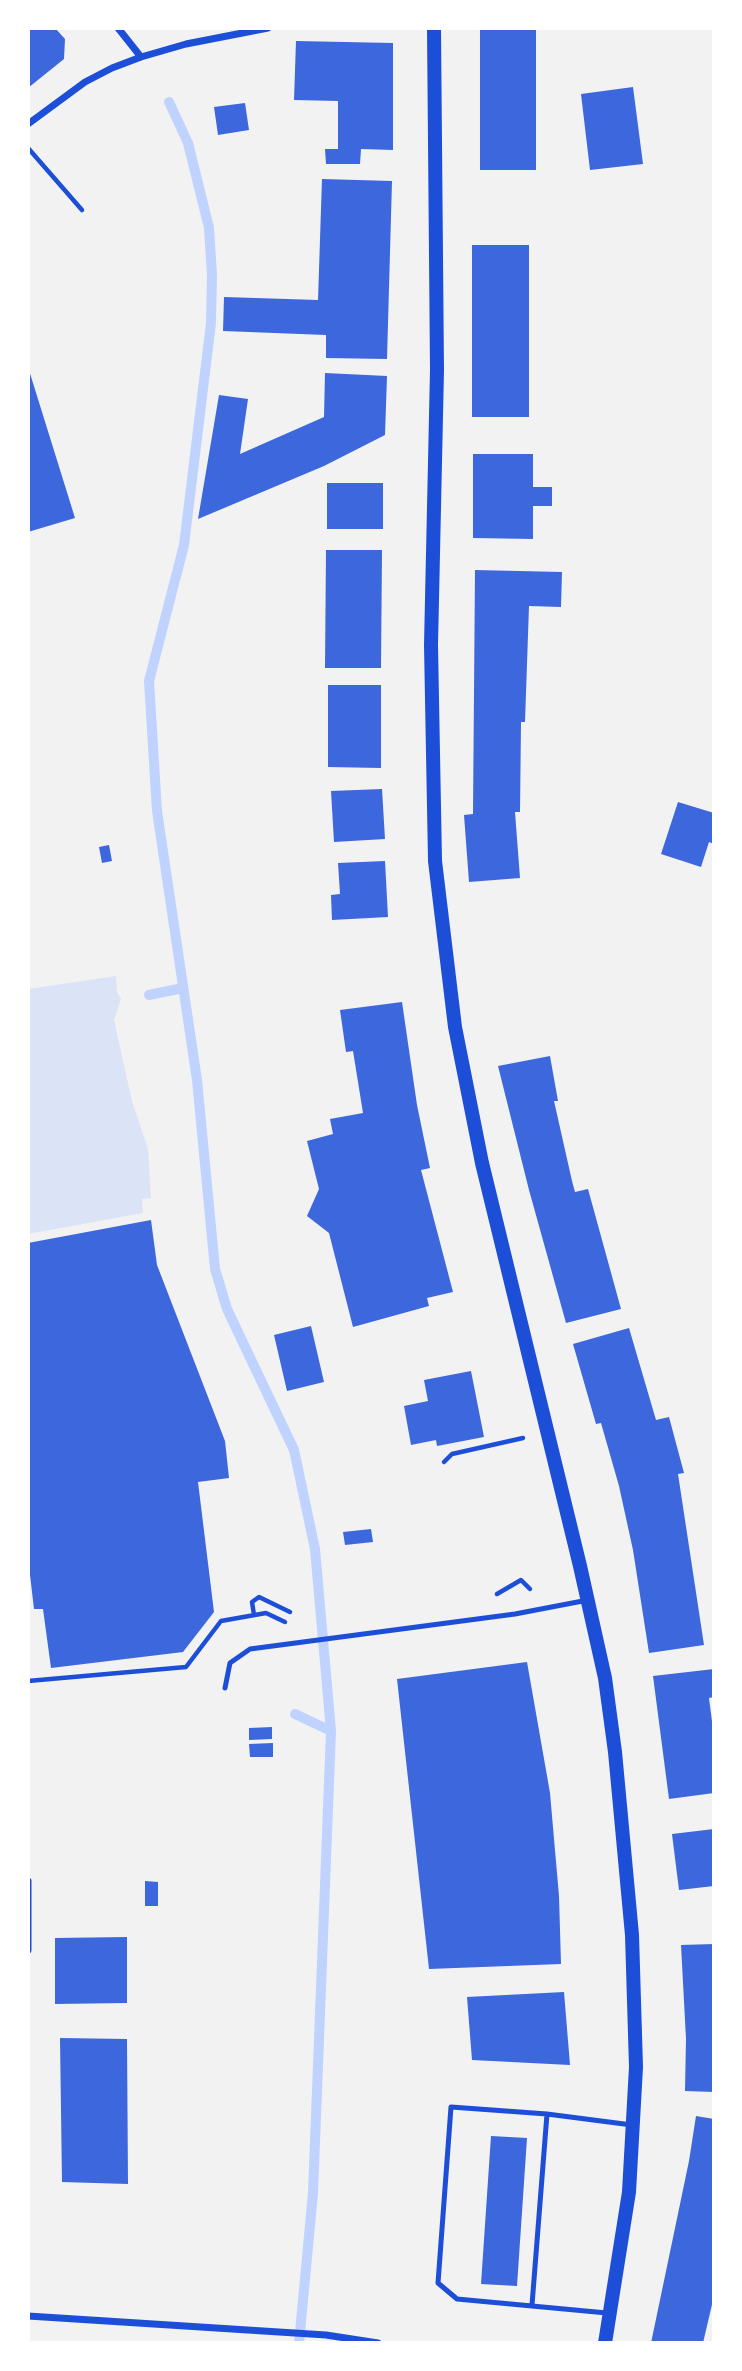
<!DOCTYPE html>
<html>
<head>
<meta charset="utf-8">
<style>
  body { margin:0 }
  #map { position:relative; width:742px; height:2371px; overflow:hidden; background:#f2f2f2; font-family:Mulish,sans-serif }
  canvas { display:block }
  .frame { position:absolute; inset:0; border:30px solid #fff; pointer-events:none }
</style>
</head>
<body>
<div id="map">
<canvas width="742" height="2371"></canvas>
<div class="frame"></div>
</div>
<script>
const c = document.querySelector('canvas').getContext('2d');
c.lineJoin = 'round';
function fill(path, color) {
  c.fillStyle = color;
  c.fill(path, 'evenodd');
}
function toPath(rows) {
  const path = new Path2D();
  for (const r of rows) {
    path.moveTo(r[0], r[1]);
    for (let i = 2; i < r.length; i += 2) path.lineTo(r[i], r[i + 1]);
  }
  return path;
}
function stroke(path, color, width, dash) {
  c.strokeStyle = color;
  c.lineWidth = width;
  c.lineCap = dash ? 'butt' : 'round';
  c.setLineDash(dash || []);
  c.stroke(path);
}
fill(toPath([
  [116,976,117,992,121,999,114,1020,132,1101,148,1149,151,1198,142,1199,143,1213,28,1234,28,989]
]), '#dbe4f7');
stroke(toPath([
  [169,102,188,143,209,228,212,275,211,323,184,545,149,681,157,811,197,1080,215,1269,227,1309,294,1450,315,1549,331,1731,313,2193,299,2343],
  [149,995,183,988],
  [295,1714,331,1731]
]), '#bfd3fe', 10);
fill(toPath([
  [28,28,55,28,65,39,64,59,28,88],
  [480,28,536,28,536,170,480,170],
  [296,41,393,43,393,150,361,149,360,164,326,164,325,149,338,149,338,101,294,100],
  [633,87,643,164,590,170,581,94],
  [245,103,249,130,218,135,214,107],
  [322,179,392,181,387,359,326,358,326,335,223,331,224,297,318,300],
  [472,245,529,245,529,417,472,417],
  [28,367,75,518,28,532],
  [325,373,387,376,385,435,324,466,198,519,219,395,248,399,240,454,324,417],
  [473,454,533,454,533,487,552,487,552,506,533,506,533,539,473,538],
  [327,483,383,483,383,529,327,529],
  [326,550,382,550,381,668,325,668],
  [475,570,562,572,561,607,529,606,525,722,521,722,520,812,515,812,520,878,469,882,464,815,473,814],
  [328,685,381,685,381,768,328,767],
  [382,789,385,839,334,842,331,791],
  [678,802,714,813,714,844,709,842,701,867,661,854],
  [109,845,112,861,102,863,99,847],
  [385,861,388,917,332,920,331,895,340,894,338,863],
  [402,1002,417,1105,430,1168,421,1170,453,1292,427,1298,429,1306,353,1327,329,1233,307,1216,319,1189,307,1141,333,1134,330,1119,363,1113,353,1051,346,1052,340,1010],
  [550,1056,558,1101,554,1101,572,1181,575,1192,588,1189,621,1309,566,1323,529,1190,498,1066],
  [151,1220,157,1265,225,1441,229,1478,198,1482,214,1612,183,1652,51,1668,43,1609,34,1609,28,1558,28,1243],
  [311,1326,324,1382,287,1391,274,1335],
  [629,1328,656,1420,669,1417,684,1473,678,1474,704,1645,649,1653,633,1550,619,1486,601,1423,596,1424,573,1344],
  [471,1371,484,1437,437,1446,436,1440,411,1445,404,1406,428,1401,424,1380],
  [371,1529,373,1542,345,1545,343,1532],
  [527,1662,550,1793,559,1896,561,1964,429,1969,397,1679],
  [714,1669,714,1697,709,1698,714,1737,714,1793,669,1799,653,1676],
  [272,1727,272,1739,249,1740,249,1728],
  [273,1743,273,1757,250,1757,249,1744],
  [714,1829,714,1886,679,1890,672,1834],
  [145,1881,158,1882,158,1906,145,1906],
  [127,1937,127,2003,55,2004,55,1938],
  [714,1944,714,2092,685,2091,686,2039,681,1945],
  [564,1992,570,2065,472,2060,467,1997],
  [60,2038,127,2039,128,2184,62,2182],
  [696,2116,714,2119,714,2296,703,2343,651,2343,689,2161],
  [491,2136,527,2138,517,2286,481,2284]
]), '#3d67dc');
stroke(toPath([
  [28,148,82,210],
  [444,1462,452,1454,523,1438],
  [497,1594,521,1580,530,1589],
  [254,1615,252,1602,259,1597,290,1612],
  [28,1681,186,1667,221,1621,266,1613,285,1622]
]), '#1d4ed8', 4.5);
stroke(toPath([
  [225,1688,230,1663,250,1649,515,1614,588,1600],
  [532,2305,547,2114],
  [607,2313,457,2299,438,2283,451,2107,547,2114,632,2125]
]), '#1d4ed8', 5);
stroke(toPath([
  [118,28,141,57],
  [28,124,85,82,112,68,141,57,186,44,268,28],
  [28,1881,28,1950],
  [28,2316,326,2335,378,2343]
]), '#1d4ed8', 7);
stroke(toPath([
  [434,28,437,370,431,645,435,861,455,1027,482,1163,580,1566,605,1678,615,1752,632,1935,636,2067,629,2192,605,2343]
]), '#1d4ed8', 14);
</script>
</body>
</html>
